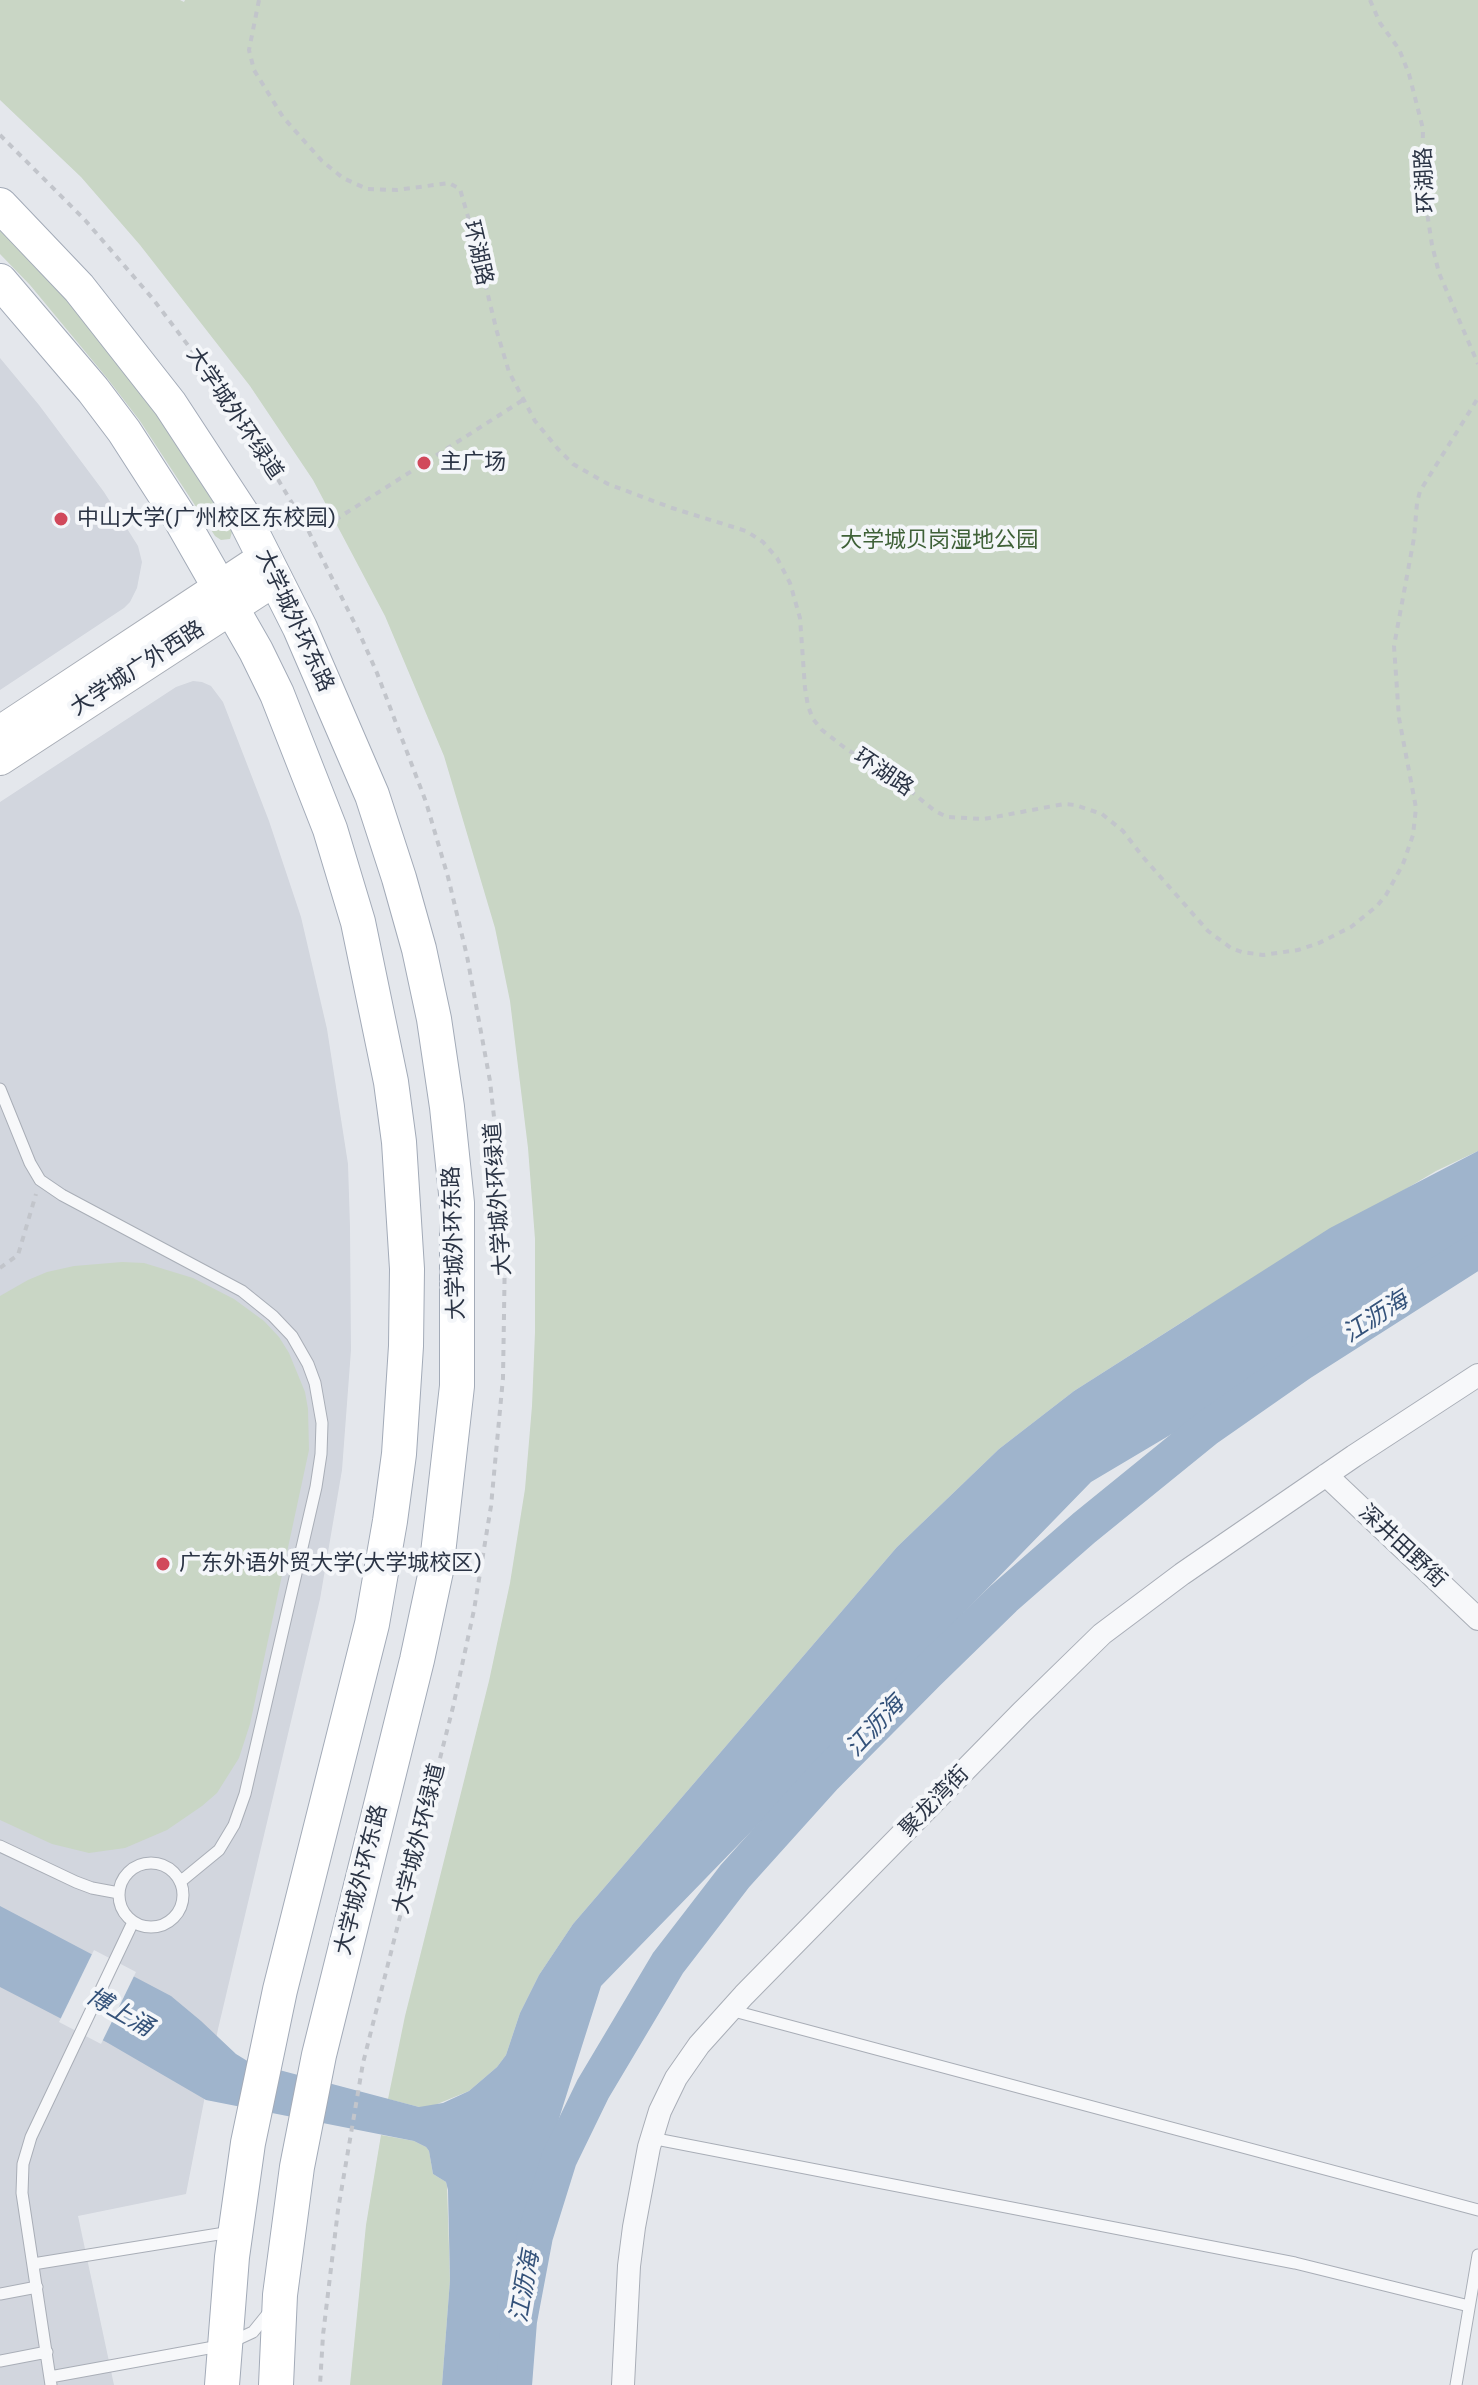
<!DOCTYPE html>
<html>
<head>
<meta charset="utf-8">
<style>
  body { margin:0 }
  canvas { display:block; background:#e4e7ec }
</style>
</head>
<body>
<canvas width="1478" height="2385"></canvas>
<script>
const c = document.querySelector('canvas').getContext('2d');
c.lineJoin = 'round';
function fill(path, color) {
  c.fillStyle = color;
  c.fill(path, 'evenodd');
}
function toPath(rows) {
  const path = new Path2D();
  for (const r of rows) {
    if (r.length === 3) {
      path.moveTo(r[0] + r[2], r[1]);
      path.arc(r[0], r[1], r[2], 0, 2 * Math.PI);
      continue;
    }
    path.moveTo(r[0], r[1]);
    for (let i = 2; i < r.length; i += 2) path.lineTo(r[i], r[i + 1]);
  }
  return path;
}
function stroke(path, color, width, dash) {
  c.strokeStyle = color;
  c.lineWidth = width;
  c.lineCap = dash ? 'butt' : 'round';
  c.setLineDash(dash || []);
  c.stroke(path);
}
function drawText(font, color, halo, rows, align = 'center') {
  c.font = font + ' "DM Sans","Noto Sans SC",sans-serif';
  c.lineWidth = 8;
  c.setLineDash([]);
  c.textBaseline = 'middle';
  c.strokeStyle = halo;
  c.fillStyle = color;
  for (const [text, x, y, turn = 0] of rows) {
    c.save();
    c.translate(x, y);
    c.rotate((+turn || 0) * Math.PI / 180);
    c.textAlign = isNaN(turn) ? turn : align;
    if (halo) c.strokeText(text, 0, 0);
    c.fillText(text, 0, 0);
    c.restore();
  }
}
fill(toPath([
  [0,358,39,405,104,492,138,546,142,562,137,588,130,602,124,608,0,690],
  [193,681,202,682,211,686,223,702,269,821,301,917,327,1029,348,1164,350,1227,351,1350,342,1470,320,1599,218,2029,186,2194,78,2216,114,2385,0,2385,0,802,176,687]
]), '#d2d6de');
fill(toPath([
  [0,0,180,0,184,2,185,0,1478,0,1478,1151,1436,1171,1190,1317,1074,1391,999,1449,897,1547,573,1924,539,1975,520,2013,506,2055,497,2067,469,2091,430,2107,419,2107,388,2099,405,2016,489,1681,510,1583,525,1489,532,1406,535,1332,535,1239,528,1148,510,1001,495,928,444,756,385,616,313,480,250,386,140,245,81,177,0,100],
  [0,228,66,299,157,413,230,525,232,532,230,539,221,540,215,536,140,421,107,378,30,285,0,254],
  [122,1262,144,1263,193,1278,234,1299,264,1321,279,1337,289,1353,305,1392,308,1409,309,1450,250,1724,239,1758,217,1793,202,1806,167,1830,125,1848,89,1853,52,1844,0,1820,0,1296,28,1280,47,1272,74,1266],
  [381,2135,414,2141,426,2147,429,2151,433,2174,446,2182,447,2186,450,2280,442,2385,350,2385,366,2225]
]), '#c9d6c5');
fill(toPath([
  [1478,1151,1478,1252,1091,1482,601,1986,512,2267,510,2385,442,2385,450,2280,448,2190,446,2182,433,2174,429,2151,426,2147,414,2141,206,2100,108,2043,0,1987,0,1906,171,1996,201,2021,236,2054,249,2062,419,2107,443,2103,469,2091,497,2067,506,2055,520,2013,539,1975,573,1924,897,1547,999,1449,1074,1391,1330,1228]
]), '#9fb4cc');
fill(toPath([
  [94,1950,136,1972,101,2044,59,2022]
]), '#e4e7ec');
stroke(toPath([
  [514,2385,519,2321,535,2236,559,2159,593,2089,668,1963,735,1876,825,1776,927,1673,1004,1598,1084,1528,1206,1429,1302,1362,1478,1250]
]), '#9fb4cc', 36);
const service = toPath([
  [0,1089,30,1163,40,1180,62,1195,242,1291,273,1316,292,1336,308,1364,315,1383,322,1423,321,1454,316,1487,245,1794,234,1825,219,1850,180,1882],
  [0,1846,76,1882,92,1888,119,1893],
  [151,1895,32],
  [730,2010,1478,2210],
  [651,2138,1295,2263,1469,2306],
  [33,2264,231,2232],
  [0,2294,37,2287],
  [0,2361,47,2352],
  [50,2377,225,2345,253,2332,270,2311],
  [51,2385,22,2193,23,2164,31,2137,133,1922],
  [1456,2385,1478,2255]
]);
const minor = toPath([
  [1326,1475,1478,1619],
  [623,2385,629,2266,634,2227,649,2147,660,2111,676,2078,699,2045,744,1995,1022,1712,1102,1634,1182,1574,1354,1456,1478,1375]
]);
const secondary = toPath([
  [0,732,265,557],
  [0,759,276,579]
]);
const primary = toPath([
  [0,205,79,288,170,404,244,517,300,628,372,795,399,878,419,949,434,1019,447,1107,457,1203,457,1386,436,1571,417,1660,319,2055,297,2167,280,2295,276,2385],
  [0,281,93,390,124,431,180,518,256,651,277,694,330,829,358,922,391,1082,399,1142,407,1269,406,1346,399,1454,390,1521,372,1624,280,1990,248,2143,232,2257,222,2385]
]);
stroke(service, '#a9aeb7', 13);
stroke(minor, '#a9aeb7', 24);
stroke(secondary, '#a9aeb7', 34);
stroke(primary, '#a3abb8', 36);
stroke(toPath([
  [259,0,249,50,254,70,283,117,322,161,343,178,367,189,397,190,449,183,460,189,473,234,497,332,509,372,535,421,558,449,573,464,608,484,672,508,746,531,763,542,777,558,790,583,800,618,805,688,808,706,813,719,822,730,845,748,903,785,935,811,947,817,984,819,1064,804,1075,805,1102,814,1123,831,1143,857,1208,931,1231,948,1242,952,1263,955,1298,950,1319,943,1351,927,1377,906,1386,895,1403,864,1413,835,1416,808,1399,718,1394,646,1414,538,1417,503,1420,491,1478,398],
  [1370,0,1380,23,1399,49,1409,74,1423,129,1422,179,1432,245,1439,273,1478,364],
  [0,135,85,220,153,299,215,381,260,449,308,530,358,630,377,673,426,802,448,877,467,956,490,1081,499,1162,505,1249,503,1378,491,1506,474,1610,453,1707,363,2063,338,2210,323,2335,320,2385],
  [335,520,523,400],
  [0,1268,18,1255,36,1194]
]), '#c2c5cb', 4, [6, 6]);
stroke(service, '#f7f8fa', 11);
stroke(minor, '#f7f8fa', 22);
stroke(secondary, '#fff', 32);
stroke(primary, '#fff', 34);
for (const [x, y, r, color] of [
  [424,463,8,"#d1495b"],
  [61,519,8,"#d1495b"],
  [163,1564,8,"#d1495b"]
]) {
  const dot = new Path2D();
  dot.arc(x, y, r, 0, 2 * Math.PI);
  c.fillStyle = color;
  c.fill(dot);
  stroke(dot, '#f4f6f9', 3);
}
drawText('22px', '#2b3445', '#f4f6f9', [
  ["环湖路",1426,180,-93],
  ["环湖路",477,253,77],
  ["大学城外环绿道",234,414,56],
  ["大学城外环东路",294,621,65],
  ["大学城广外西路",138,669,-33],
  ["环湖路",883,773,34],
  ["大学城外环绿道",499,1199,-94],
  ["大学城外环东路",455,1243,-92],
  ["深井田野街",1402,1547,43],
  ["聚龙湾街",935,1802,-46],
  ["大学城外环绿道",420,1839,-76],
  ["大学城外环东路",362,1880,-76]
]);
drawText('22px', '#2b3445', '#f4f6f9', [
  ["主广场",440,463],
  ["中山大学(广州校区东校园)",77,519],
  ["广东外语外贸大学(大学城校区)",179,1564]
], 'left');
drawText('22px', '#3f6138', '#f4f6f9', [
  ["大学城贝岗湿地公园",939,541]
]);
drawText('italic 24px', '#34527a', '#f4f6f9', [
  ["江沥海",1376,1318,-33],
  ["江沥海",876,1727,-47],
  ["博上涌",119,2013,30],
  ["江沥海",526,2287,-80]
]);
</script>
</body>
</html>
